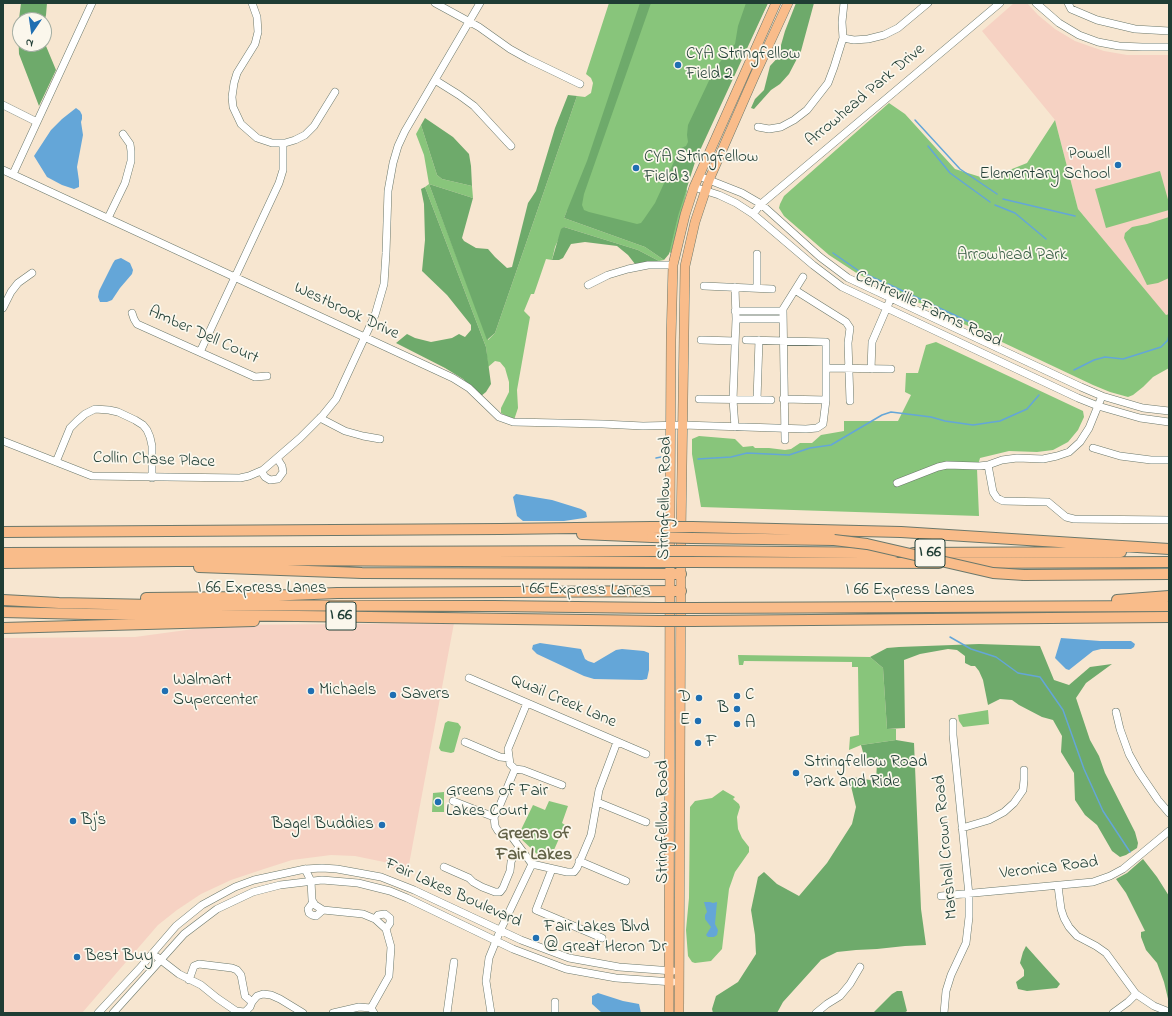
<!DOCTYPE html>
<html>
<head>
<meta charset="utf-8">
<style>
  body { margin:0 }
  #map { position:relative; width:1172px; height:1016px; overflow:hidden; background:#f7e6d0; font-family:"Indie Flower",sans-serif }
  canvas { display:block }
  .frame { position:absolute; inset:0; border:4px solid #1f3d34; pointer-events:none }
  .north { position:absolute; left:12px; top:12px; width:40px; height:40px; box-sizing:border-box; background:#fbf7ec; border:1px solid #a3ada2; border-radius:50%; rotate:193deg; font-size:11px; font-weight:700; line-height:16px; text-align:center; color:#1f3d34 }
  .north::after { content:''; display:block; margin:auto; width:14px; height:18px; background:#1f6fb2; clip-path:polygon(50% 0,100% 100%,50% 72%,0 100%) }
</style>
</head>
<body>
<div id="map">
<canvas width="1172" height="1016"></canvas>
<div class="frame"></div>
<div class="north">N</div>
</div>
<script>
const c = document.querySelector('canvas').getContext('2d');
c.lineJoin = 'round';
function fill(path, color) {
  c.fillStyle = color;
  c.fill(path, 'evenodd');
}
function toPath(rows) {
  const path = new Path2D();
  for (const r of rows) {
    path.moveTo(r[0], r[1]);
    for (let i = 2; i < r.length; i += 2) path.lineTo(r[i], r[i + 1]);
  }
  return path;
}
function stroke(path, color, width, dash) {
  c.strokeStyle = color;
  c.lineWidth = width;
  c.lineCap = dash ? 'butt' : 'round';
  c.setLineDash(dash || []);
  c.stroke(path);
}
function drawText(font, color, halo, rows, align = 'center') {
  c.font = font + ' "Indie Flower",sans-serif';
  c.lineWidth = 3.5;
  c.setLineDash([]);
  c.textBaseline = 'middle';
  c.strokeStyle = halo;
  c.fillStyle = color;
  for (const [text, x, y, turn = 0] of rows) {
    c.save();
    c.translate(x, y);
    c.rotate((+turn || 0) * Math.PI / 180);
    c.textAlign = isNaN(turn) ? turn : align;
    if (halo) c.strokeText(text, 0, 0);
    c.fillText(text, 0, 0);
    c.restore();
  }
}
fill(toPath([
  [1014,3,1027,3,1038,15,1055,29,1075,41,1089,46,1104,51,1127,55,1169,55,1169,314,1166,316,1078,209,1055,120,982,31],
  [454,623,407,875,384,862,355,856,331,855,292,860,264,869,231,880,201,894,177,910,158,925,82,1013,3,1013,3,638,135,637,223,625]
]), '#f6d2c3');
fill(toPath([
  [609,3,768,3,683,172,687,191,671,253,642,240,567,211,564,218,645,247,664,260,659,261,638,250,564,227,555,247,552,260,546,259,534,294,531,294,524,311,530,317,517,390,518,408,514,420,501,413,501,408,509,392,509,382,505,368,500,362,495,361,488,367,486,347,425,187,429,184,424,155,416,134,421,125,437,175,442,179,472,186,473,198,429,184,488,340,495,333,577,96,585,97,591,93,593,83,591,78,586,74],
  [889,103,905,114,955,169,987,179,1027,163,1055,120,1078,209,1166,315,1169,314,1169,368,1153,377,1143,387,1133,395,1128,397,1110,392,1093,385,858,274,829,255,784,216,779,208,780,204,784,196],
  [1160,171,1169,203,1169,210,1106,228,1095,189],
  [1169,217,1169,278,1158,283,1147,285,1124,238,1125,233,1132,227,1147,224],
  [936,342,1083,411,1084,417,1078,430,1068,442,1053,450,1037,452,1009,451,980,458,977,469,979,516,701,507,692,454,692,439,699,436,735,439,743,447,753,446,755,448,769,448,785,450,791,449,800,443,812,443,821,435,844,431,844,421,898,421,911,395,905,392,906,373,918,373,926,345],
  [738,655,870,657,883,668,887,729,896,729,896,740,861,745,849,750,850,737,859,735,858,667,852,667,852,662,744,661,743,665,739,665],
  [988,710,989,724,963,727,959,721,958,715],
  [448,721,458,723,461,727,454,752,451,753,441,751,439,748,445,723],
  [723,790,735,797,733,799,739,804,740,807,737,817,738,829,742,838,749,847,749,852,735,872,729,889,722,949,711,961,695,963,692,962,688,956,686,930,689,898,690,807,695,801,712,798],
  [444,792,444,812,432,812,433,793],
  [549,801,568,806,562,823,565,825,550,859,537,854,518,836,533,805,545,810]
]), '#88c57b');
fill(toPath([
  [21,3,47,3,46,15,44,23,44,20,20,20,20,44,44,44,44,33,46,46,56,70,39,106,19,54,18,27],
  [640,3,651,3,584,194,582,205,584,210,589,212,637,224,641,223,644,219,655,203,678,153,681,148,686,146,688,142,687,135,688,125,715,68,735,44,738,26,746,3,768,3,696,159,678,216,669,254,664,260,645,247,564,218,587,161],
  [796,3,814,3,801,51,789,74,780,84,771,90,754,109,751,108,755,99,764,90,770,66,781,54,781,45,785,31],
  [568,95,577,96,495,333,487,340,429,184,473,198,462,238,464,241,476,248,488,249,495,257,507,268,512,267,528,203,536,191,555,128],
  [425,118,453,137,469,154,471,166,472,186,442,179,437,175,421,125],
  [425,187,486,347,491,384,486,392,481,396,463,379,445,368,396,343,407,334,415,338,431,342,452,338,459,334,465,337,471,330,471,325,447,295,422,271,425,240,424,204,421,189],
  [564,227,638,250,659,261,635,264,628,255,617,246,585,242,571,244,563,258,559,260,552,260,561,229],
  [979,644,1040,646,1054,680,1069,685,1090,667,1112,664,1086,683,1076,698,1090,740,1099,756,1105,773,1135,832,1138,843,1137,848,1126,855,1120,857,1112,851,1097,825,1085,815,1075,800,1074,773,1061,752,1062,736,1053,720,1042,717,1019,705,1012,700,1000,699,988,705,983,680,979,671,975,666,971,666,965,663,965,656,957,650,948,649,920,654,904,660,905,728,887,729,883,668,870,657,887,648,899,647],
  [896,740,914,743,921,909,926,945,905,946,877,949,856,950,837,952,821,960,783,1002,777,1013,713,1013,712,1009,716,996,738,982,756,954,755,935,751,910,758,877,764,872,777,884,799,896,827,863,852,824,856,807,851,786,852,777,876,781,877,763,866,763,861,745],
  [1143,859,1157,877,1169,896,1169,1003,1164,982,1157,963,1146,950,1141,937,1141,932,1145,931,1126,893,1116,879,1127,873],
  [1026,946,1060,984,1057,988,1027,991,1018,989,1016,982,1024,976,1024,970,1020,963,1023,952],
  [897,991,902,991,907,1011,904,1013,873,1013,892,994]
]), '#6eaa6b');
fill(toPath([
  [76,108,80,111,82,115,82,119,81,122,83,135,77,167,79,181,79,187,74,189,62,185,47,177,34,156,51,130,62,119],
  [121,258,130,263,133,270,132,274,120,288,112,300,107,302,100,302,98,297,99,291,113,263,115,260],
  [516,494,552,500,581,509,586,512,587,517,584,518,564,521,523,521,517,516,513,497],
  [1061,638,1100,641,1131,641,1135,644,1134,647,1131,649,1101,649,1093,651,1069,670,1066,669,1055,658],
  [540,643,581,649,585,659,588,661,594,663,616,650,622,649,644,651,649,653,649,670,647,679,642,680,594,679,584,676,537,654,532,649,533,645],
  [704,902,710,902,713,903,717,902,715,924,718,930,717,935,714,937,708,937,706,935,711,927,705,919,705,915,707,912],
  [598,993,623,1001,639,1004,641,1013,602,1013,592,1004,592,996]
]), '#64a6d8');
stroke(toPath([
  [915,120,960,169,997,194],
  [928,146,950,173,990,202],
  [1003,199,1075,216],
  [995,205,1015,213,1046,239],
  [833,253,859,271,885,283],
  [888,284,978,326],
  [1074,370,1094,360,1105,357,1123,359,1161,347,1168,340,1169,335],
  [656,458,661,457],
  [698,459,731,457,747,453,789,455,810,448,831,445,882,415,891,412,931,417,945,421,973,425,1000,421,1027,409,1039,395],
  [950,637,971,649,996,657,1018,673,1040,677,1063,710,1084,769,1103,811,1130,852]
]), '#64a6d8', 1.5);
const minor = toPath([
  [252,3,257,17,258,32,255,44,237,73,234,83,232,97,233,107,241,124,257,138,272,143,285,143,295,140,305,135,314,126,335,92],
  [435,3,479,27,510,49,528,59,580,84],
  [1036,3,1059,23,1079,35,1098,42,1119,46,1142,47,1169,47],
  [1068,3,1071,9,1097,20,1135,29,1169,31],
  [843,38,854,40,868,39,884,35,898,28,928,3],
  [435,80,459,95,474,106,511,146],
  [3,105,37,122],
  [758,127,769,129,781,127,794,120,807,110,828,83,834,67,843,38,842,22,844,3],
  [3,170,453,378,469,388,499,417,513,422,603,424,643,426,683,425,806,429,817,428,823,424,826,400,826,342,746,340],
  [13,174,92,3],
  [699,176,742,193,761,204,820,257,848,278,1081,387,1102,396,1143,408,1169,411],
  [694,187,719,195,736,203,753,214,813,265,842,287,1078,398,1098,406,1140,418,1169,422],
  [753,214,761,204,1000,3],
  [108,218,125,183,131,161,131,151,130,144,123,134],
  [757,254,757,287],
  [588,285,608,275,628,269,648,265,673,265],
  [704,286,772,289],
  [735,287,736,319,733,400,735,427],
  [795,290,846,322,850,328,848,343,850,401],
  [3,308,11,292,18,283,32,273],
  [735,311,783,311],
  [132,313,134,319,137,324,255,377,267,376],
  [736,319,783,319],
  [701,340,735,341],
  [200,352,279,183,283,170,283,143],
  [827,368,891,369],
  [871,369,872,342,891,298],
  [699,399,771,400],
  [783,399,826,400],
  [757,400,759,340],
  [320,418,345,431,363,436,380,439],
  [785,440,783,309,803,277],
  [3,441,92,476,240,478,249,476,263,470,300,438,323,415,336,399,375,315,384,284,386,253,388,191,393,163,398,146,405,131,480,3],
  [1093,448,1120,456,1151,460,1169,460],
  [56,462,70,428,77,421,85,414,95,409,109,410,118,412,135,420,143,425,147,430,150,437,152,446,152,478],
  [988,465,993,492,997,498,1003,501,1048,502,1066,517,1074,519,1169,520],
  [261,471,265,477,270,480,278,479,283,472,282,466,277,458],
  [897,483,938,467,947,465,979,466,988,465,1002,460,1017,458,1043,459,1057,456,1069,452,1080,442,1089,428,1102,396],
  [469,678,646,754],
  [527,703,508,749,510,764,515,769,497,812,494,817,495,826,498,831,512,837,532,864],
  [1116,712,1120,729,1129,754,1139,772,1158,800,1169,813],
  [465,742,500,757,509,758],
  [515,769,523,770,562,785],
  [453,801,494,817],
  [597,802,646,822],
  [962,828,989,820,1004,812,1014,803,1023,790,1024,780,1024,770],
  [579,861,626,881],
  [532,864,567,872,574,872,577,868,591,835,599,790,617,742],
  [444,867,469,878,473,882,482,887,495,892,500,892,503,888,510,871,511,862,515,852,519,848],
  [305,869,311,881,312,900,315,905,323,910,363,914,375,919,386,929,391,947,389,976,371,1008,374,1013],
  [552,869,536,910,602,938],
  [1058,886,1061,909,1064,918,1069,927,1077,936,1096,946,1106,953,1136,994,1154,1006,1169,1012],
  [941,896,1093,882,1110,876,1123,869,1169,831],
  [313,902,308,909,309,913,312,915,316,916,323,910],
  [375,919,378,915,385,914,390,918,390,923,386,929],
  [157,957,179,974,201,985,217,998,236,1011,244,1012],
  [189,980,194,966,199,964,232,968,237,970,241,975,245,996,252,1002],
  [555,1002,555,1013],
  [98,1013,139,969,176,926,202,905,235,887,254,880,305,869,322,868,337,869,381,877,414,890,521,940,569,958,619,967,673,971],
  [113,1013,184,934,217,909,253,892,280,885,322,880,358,883,390,891,407,898,513,949,566,969,616,978,673,982],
  [244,1013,250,1007,252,1002,257,996,263,994,271,995,280,999,303,1013],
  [333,1013,359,1007,371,1008],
  [447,1013,454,962],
  [491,1013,486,981,489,958,500,931,532,864],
  [816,1013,827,1004,840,996,850,984,860,967],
  [944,1013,946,991,951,975,966,943,969,917,969,895,953,735,953,722],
  [1113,1013,1128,1002,1136,994]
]);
const major = toPath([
  [669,1013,670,524,671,340,673,265,685,215,694,187,776,3],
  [679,1013,681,533,685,266,695,222,709,180,754,77,788,3]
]);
const highway = toPath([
  [692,527,901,532,1169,549],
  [3,532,500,529,652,527],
  [582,534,652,537],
  [692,538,834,540],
  [691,551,895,553],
  [3,553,652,551],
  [913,553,1121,552],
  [691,562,939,563],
  [3,563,264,560,652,562],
  [957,563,1169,562],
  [199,567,362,573,681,574],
  [1024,575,1169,574],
  [146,598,243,597,337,593,681,591],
  [3,600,59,603,153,605,493,606,659,608],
  [1117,600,1169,596],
  [692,608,1169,606],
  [3,612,86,614,297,616,659,621],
  [692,621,1169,617],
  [3,628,254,621]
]);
stroke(minor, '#6b786b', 8);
stroke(major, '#6b786b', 10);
stroke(highway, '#6b786b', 12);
stroke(minor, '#fff', 7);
stroke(major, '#f9bc8a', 9);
stroke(highway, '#f9bc8a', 10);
const highwayBridge = toPath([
  [652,527,692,527],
  [652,537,692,538],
  [834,540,867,544,993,573,1024,575],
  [652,551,691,551],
  [652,562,691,562],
  [659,608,692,608],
  [659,621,692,621]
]);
stroke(highwayBridge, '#6b786b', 12, []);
stroke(highwayBridge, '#f9bc8a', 10);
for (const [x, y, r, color] of [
  [678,65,4,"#1f6fb2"],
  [1118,165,4,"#1f6fb2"],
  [636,168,4,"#1f6fb2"],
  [165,691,4,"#1f6fb2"],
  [311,691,4,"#1f6fb2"],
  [393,695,4,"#1f6fb2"],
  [737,696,4,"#1f6fb2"],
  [699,698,4,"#1f6fb2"],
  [737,709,4,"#1f6fb2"],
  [698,721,4,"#1f6fb2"],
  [737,724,4,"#1f6fb2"],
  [698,743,4,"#1f6fb2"],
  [796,773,4,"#1f6fb2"],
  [438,802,4,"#1f6fb2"],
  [73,821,4,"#1f6fb2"],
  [382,825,4,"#1f6fb2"],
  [536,938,4,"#1f6fb2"],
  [77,957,4,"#1f6fb2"]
]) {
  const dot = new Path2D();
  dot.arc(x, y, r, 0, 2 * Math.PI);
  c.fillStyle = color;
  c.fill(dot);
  stroke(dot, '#fbf7ec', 1.5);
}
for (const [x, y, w] of [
  [930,553,30],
  [341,616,30]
]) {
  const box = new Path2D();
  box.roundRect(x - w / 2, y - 14, w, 28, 3);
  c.fillStyle = '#fbf7ec';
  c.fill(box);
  stroke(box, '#1f3d34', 1);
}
drawText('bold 16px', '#1f3d34', null, [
  ["I 66",930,553],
  ["I 66",341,616]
]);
drawText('17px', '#1f3d34', '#fbf7ec', [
  ["CYA Stringfellow",686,55],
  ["Field 2",686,75],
  ["Powell",1110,155,"right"],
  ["Elementary School",1110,175,"right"],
  ["CYA Stringfellow",644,158],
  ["Field 3",644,178],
  ["Walmart",173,681],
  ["Supercenter",173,701],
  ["Michaels",319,691],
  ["Savers",401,695],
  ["C",745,696],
  ["D",691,698,"right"],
  ["B",729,709,"right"],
  ["E",690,721,"right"],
  ["A",745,724],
  ["F",706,743],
  ["Stringfellow Road",804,763],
  ["Park and Ride",804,783],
  ["Greens of Fair",446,792],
  ["Lakes Court",446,812],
  ["Bj's",81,821],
  ["Bagel Buddies",374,825,"right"],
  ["Fair Lakes Blvd",544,928],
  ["@ Great Heron Dr",544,948],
  ["Best Buy",85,957]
], 'left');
drawText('17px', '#1f3d34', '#fbf7ec', [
  ["Arrowhead Park Drive",866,96,-40],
  ["Centreville Farms Road",928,310,25],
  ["Westbrook Drive",346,312,25],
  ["Amber Dell Court",203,336,24],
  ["Collin Chase Place",154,461,2],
  ["Stringfellow Road",666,498,-89],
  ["I 66 Express Lanes",262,589],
  ["I 66 Express Lanes",586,591,1],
  ["I 66 Express Lanes",910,591],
  ["Quail Creek Lane",563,702,23],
  ["Stringfellow Road",664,822,-90],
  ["Marshall Crown Road",947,847,-95],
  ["Veronica Road",1049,869,-7],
  ["Fair Lakes Boulevard",453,894,24]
]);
drawText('17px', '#395f46', '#fbf7ec', [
  ["Arrowhead Park",1012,256]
]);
drawText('bold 18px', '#616146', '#fbf7ec', [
  ["Greens of",534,835],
  ["Fair Lakes",534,856]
]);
</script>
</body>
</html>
